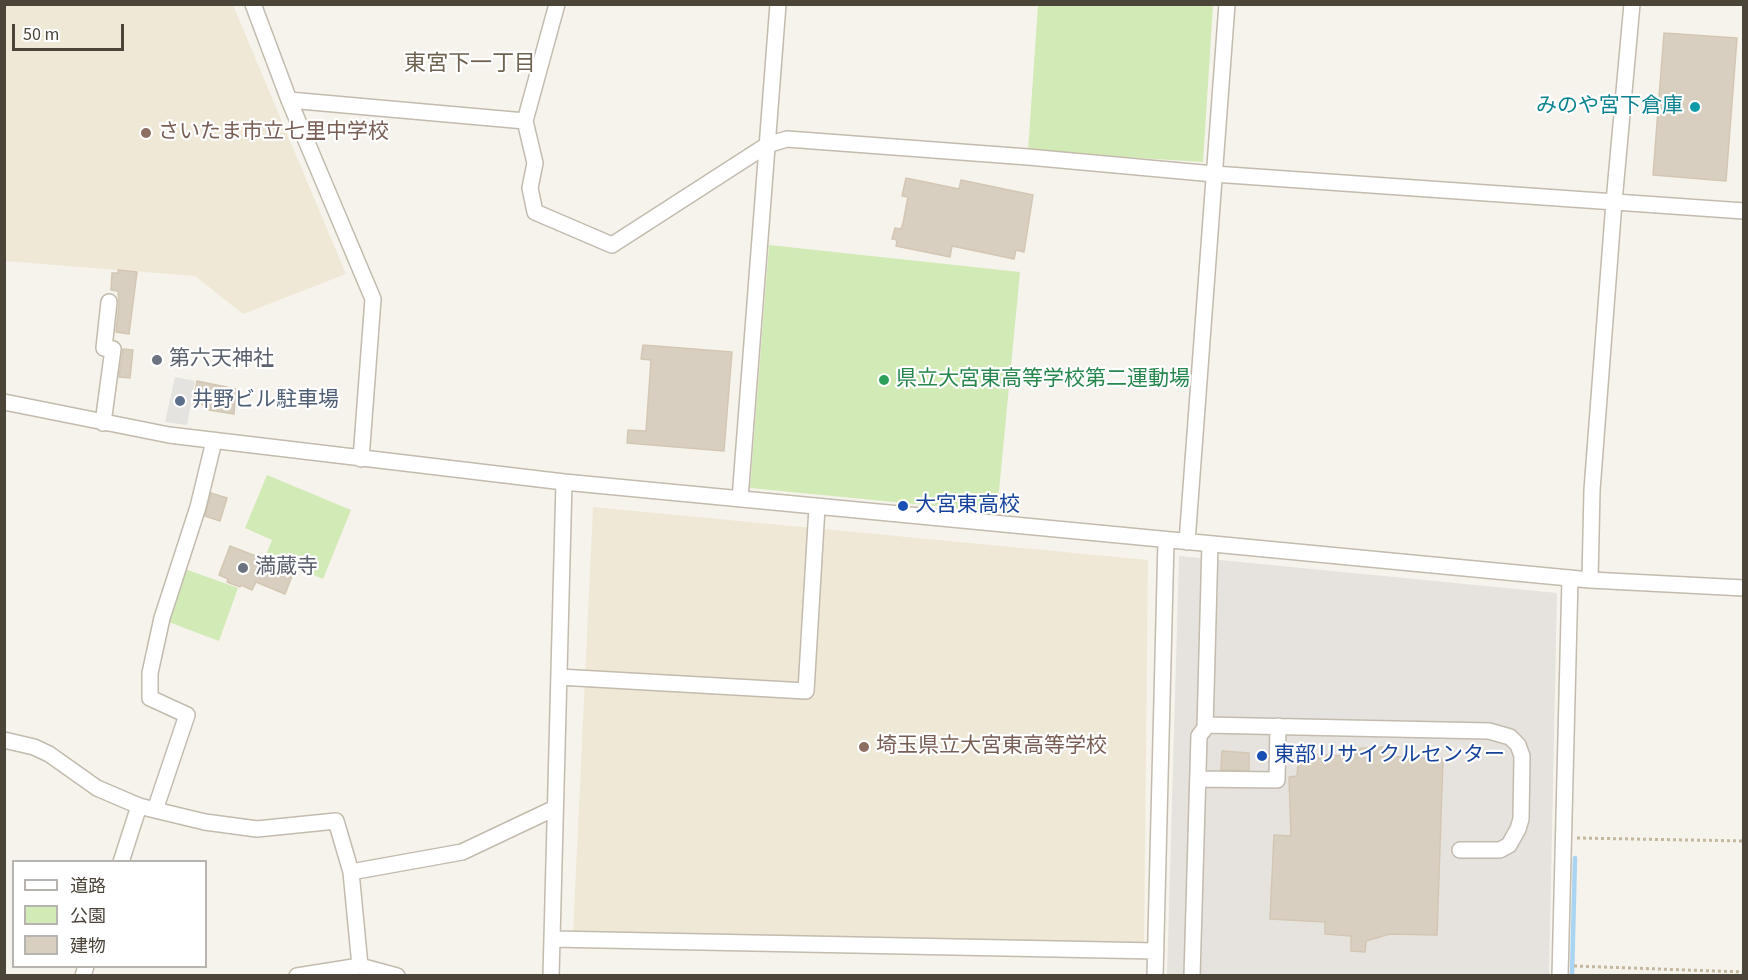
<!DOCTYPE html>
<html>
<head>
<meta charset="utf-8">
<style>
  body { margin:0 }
  #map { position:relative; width:1748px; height:980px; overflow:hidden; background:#f6f3ec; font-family:"Source Sans 3","Noto Sans JP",sans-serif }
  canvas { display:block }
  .frame { position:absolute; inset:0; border:6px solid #4b4439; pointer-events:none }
  .legend { position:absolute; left:12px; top:860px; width:195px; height:108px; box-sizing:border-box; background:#fff; border:2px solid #b7b4b0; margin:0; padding:8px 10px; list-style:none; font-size:18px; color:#4b4439 }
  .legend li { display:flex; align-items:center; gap:12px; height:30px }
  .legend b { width:30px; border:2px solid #b7b4b0 }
  .scale { position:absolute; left:12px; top:24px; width:112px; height:27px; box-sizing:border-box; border:3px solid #4b4439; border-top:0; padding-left:8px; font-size:18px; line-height:21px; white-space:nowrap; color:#4b4439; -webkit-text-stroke:4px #fff; paint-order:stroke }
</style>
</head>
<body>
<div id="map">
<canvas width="1748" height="980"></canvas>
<div class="frame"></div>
<ul class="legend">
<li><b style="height:8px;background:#fff"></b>道路</li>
<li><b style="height:16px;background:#d2eab5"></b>公園</li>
<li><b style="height:16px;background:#d8cfc1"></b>建物</li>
</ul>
<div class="scale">50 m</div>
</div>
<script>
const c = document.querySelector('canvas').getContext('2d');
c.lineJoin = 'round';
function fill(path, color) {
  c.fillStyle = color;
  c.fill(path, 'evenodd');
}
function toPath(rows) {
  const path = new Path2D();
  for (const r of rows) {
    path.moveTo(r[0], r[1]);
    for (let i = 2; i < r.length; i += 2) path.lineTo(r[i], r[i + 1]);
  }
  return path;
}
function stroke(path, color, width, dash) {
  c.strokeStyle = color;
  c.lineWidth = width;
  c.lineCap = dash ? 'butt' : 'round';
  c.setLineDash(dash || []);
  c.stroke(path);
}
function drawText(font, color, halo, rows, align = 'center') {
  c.font = font + ' "Source Sans 3","Noto Sans JP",sans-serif';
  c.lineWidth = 4.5;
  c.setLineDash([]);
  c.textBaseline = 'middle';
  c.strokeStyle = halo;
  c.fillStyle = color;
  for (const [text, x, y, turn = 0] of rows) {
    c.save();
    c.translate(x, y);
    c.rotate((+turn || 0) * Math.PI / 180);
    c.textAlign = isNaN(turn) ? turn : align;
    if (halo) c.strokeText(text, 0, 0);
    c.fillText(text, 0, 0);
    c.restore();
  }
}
fill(toPath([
  [1179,556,1557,593,1549,975,1167,976]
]), '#e6e2dd');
fill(toPath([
  [4,5,233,5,346,274,243,314,195,276,5,261],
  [593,507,1148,560,1144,948,573,935]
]), '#efe8d6');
fill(toPath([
  [1038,5,1213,5,1203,162,1028,151],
  [769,245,1020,272,997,512,750,488],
  [267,475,351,510,323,579,266,555,272,540,245,528],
  [185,569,238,588,219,641,166,621]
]), '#d2eab5');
fill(toPath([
  [175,377,195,381,187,425,165,422]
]), '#e5e3e0');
stroke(toPath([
  [1572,976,1575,858]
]), '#a9d4f2', 4.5);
const building = toPath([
  [1664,33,1737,38,1726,181,1653,175,1664,33],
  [906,178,959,189,961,180,1033,195,1024,252,1016,250,1014,259,952,246,950,257,896,246,897,240,892,239,895,228,901,229,903,223,908,197,902,196,906,178],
  [118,270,137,272,129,334,116,332,119,303,118,291,111,290,112,273,118,273,118,270],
  [643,345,732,352,724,451,627,443,628,430,646,431,651,360,641,359,643,345],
  [123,349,133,350,130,378,119,377,123,349],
  [197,381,236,389,234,414,209,410,210,406,193,403,197,381],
  [211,493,227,498,220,521,205,516,211,493],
  [230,546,294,571,285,594,256,582,252,590,241,585,240,587,227,582,228,579,219,575,230,546],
  [1383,747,1383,756,1443,759,1437,935,1390,934,1366,941,1365,952,1351,951,1351,936,1325,934,1325,922,1270,919,1274,835,1291,836,1289,777,1297,776,1299,754,1347,756,1349,749,1383,747],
  [1222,751,1249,753,1249,770,1221,770,1222,751]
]);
fill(building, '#d8cfc1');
stroke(building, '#d3c7b4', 1.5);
const minor = toPath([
  [253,4,289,100,373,299,361,459],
  [289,100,525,121,557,4],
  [525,121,535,163,530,188,535,212,612,245,767,145,787,139,1028,157,1214,174,1744,211],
  [4,402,169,435,564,482,1590,580,1744,588],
  [103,423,113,349,104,348,109,302],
  [740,499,778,4],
  [1187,542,1227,4],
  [1590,580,1592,490,1614,202,1632,4],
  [559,677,806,691,817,507],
  [1205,725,1489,731,1510,737,1518,745,1522,756,1521,819,1518,829,1509,845,1500,850,1460,850],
  [4,740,34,747,49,754,97,788,139,806,155,810,205,822,257,829,336,821,351,872,360,966],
  [1198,779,1277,780,1278,726],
  [155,810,187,715,150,698,150,673,162,618,198,507,214,441],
  [121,862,139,806],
  [351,872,462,852,555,808],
  [552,939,1156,951],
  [83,976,86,966],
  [297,976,360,966,397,976],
  [551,976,564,482],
  [1155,976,1166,540],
  [1192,976,1199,736,1205,728,1210,544],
  [1560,976,1570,578]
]);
stroke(minor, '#c2bbae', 18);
stroke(toPath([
  [1577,838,1744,841],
  [1574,966,1744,972]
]), '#c4b79f', 3, [3, 3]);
stroke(minor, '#fff', 15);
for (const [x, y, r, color] of [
  [1695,107,6,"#0f9aa8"],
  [146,133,6,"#8d6e63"],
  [157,360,6,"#6b7280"],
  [884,380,6,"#2e9e5b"],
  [180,401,6,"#5c6f8a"],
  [903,506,6,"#1a4fb4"],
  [243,568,6,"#6b7280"],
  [864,747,6,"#8d6e63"],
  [1262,756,6,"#1a4fb4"]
]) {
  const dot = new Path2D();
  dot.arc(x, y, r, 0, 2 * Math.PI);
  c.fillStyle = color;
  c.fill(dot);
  stroke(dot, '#fff', 2);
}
drawText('21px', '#0d838f', '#fff', [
  ["みのや宮下倉庫",1683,107]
], 'right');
drawText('21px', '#785e54', '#fff', [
  ["さいたま市立七里中学校",158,133],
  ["埼玉県立大宮東高等学校",876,747]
], 'left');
drawText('21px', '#5b616d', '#fff', [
  ["第六天神社",169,360],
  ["満蔵寺",255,568]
], 'left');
drawText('21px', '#27864d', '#fff', [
  ["県立大宮東高等学校第二運動場",896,380]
], 'left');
drawText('21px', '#4e5e75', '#fff', [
  ["井野ビル駐車場",192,401]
], 'left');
drawText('21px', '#164399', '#fff', [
  ["大宮東高校",915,506],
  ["東部リサイクルセンター",1274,756]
], 'left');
drawText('22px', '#6e6250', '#fff', [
  ["東宮下一丁目",470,65]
]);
</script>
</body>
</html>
